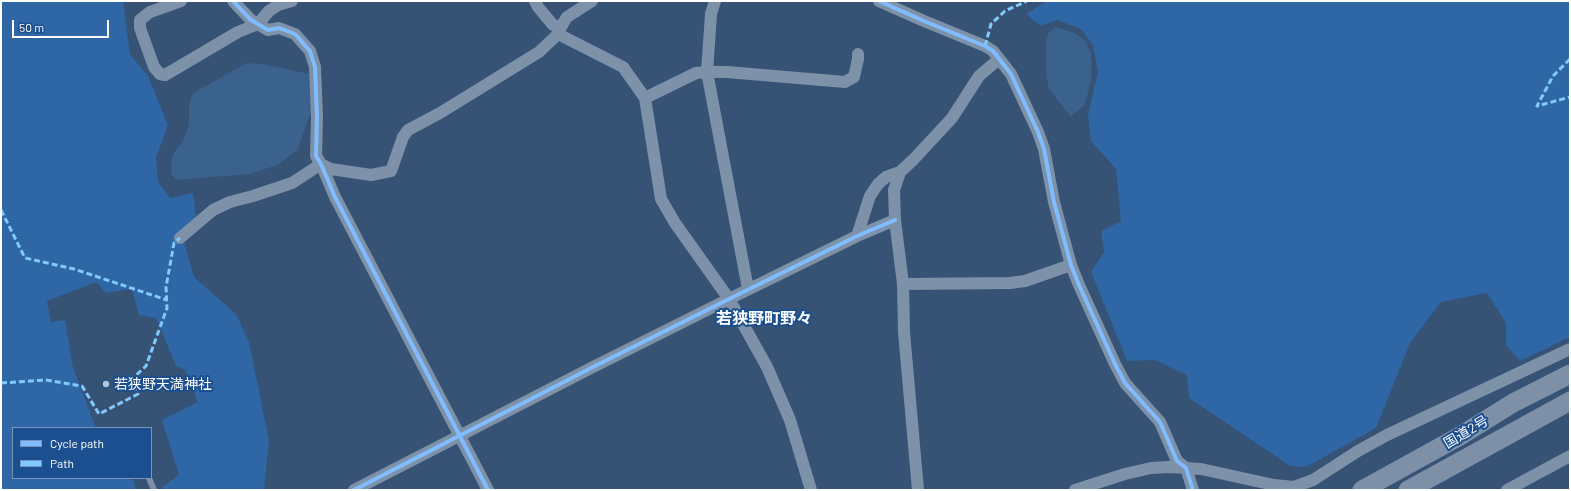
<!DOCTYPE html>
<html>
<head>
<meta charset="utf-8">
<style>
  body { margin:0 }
  #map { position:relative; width:1571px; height:491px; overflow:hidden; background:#365274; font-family:Barlow,sans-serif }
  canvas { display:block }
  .frame { position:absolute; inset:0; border:2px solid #fff; pointer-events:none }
  .legend { position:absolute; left:12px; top:427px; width:140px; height:52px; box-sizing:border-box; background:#1b4f8f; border:1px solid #7695bc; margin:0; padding:5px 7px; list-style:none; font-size:12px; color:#fff }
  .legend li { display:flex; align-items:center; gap:8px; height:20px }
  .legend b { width:20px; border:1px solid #7695bc }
  .scale { position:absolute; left:12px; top:20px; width:97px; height:18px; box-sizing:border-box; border:2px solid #fff; border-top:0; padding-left:5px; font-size:12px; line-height:14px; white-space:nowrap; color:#fff; -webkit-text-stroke:3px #1b4f8f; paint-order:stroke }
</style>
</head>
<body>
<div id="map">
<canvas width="1571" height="491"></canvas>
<div class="frame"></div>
<ul class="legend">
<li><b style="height:5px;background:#80bcff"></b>Cycle path</li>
<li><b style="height:5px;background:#80caff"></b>Path</li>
</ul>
<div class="scale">50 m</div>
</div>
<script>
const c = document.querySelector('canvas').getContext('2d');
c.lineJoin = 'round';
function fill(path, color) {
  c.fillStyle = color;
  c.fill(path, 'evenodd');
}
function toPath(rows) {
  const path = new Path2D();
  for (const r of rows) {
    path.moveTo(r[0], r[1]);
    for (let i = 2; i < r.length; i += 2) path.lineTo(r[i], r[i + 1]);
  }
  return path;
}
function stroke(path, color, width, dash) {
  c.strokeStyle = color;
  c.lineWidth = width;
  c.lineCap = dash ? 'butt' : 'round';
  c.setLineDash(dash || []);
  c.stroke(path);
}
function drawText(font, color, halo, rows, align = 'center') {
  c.font = font + ' Barlow,"Noto Sans JP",sans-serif';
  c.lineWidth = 4;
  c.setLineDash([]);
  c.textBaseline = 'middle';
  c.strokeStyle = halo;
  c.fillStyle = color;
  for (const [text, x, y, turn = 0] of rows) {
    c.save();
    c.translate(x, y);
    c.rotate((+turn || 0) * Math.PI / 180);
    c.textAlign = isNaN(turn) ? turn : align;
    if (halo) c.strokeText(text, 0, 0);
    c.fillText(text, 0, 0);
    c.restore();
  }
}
fill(toPath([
  [1,1,123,1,130,54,148,76,168,125,156,158,158,182,170,198,193,193,196,217,181,231,194,277,236,314,249,342,269,441,264,490,163,490,162,487,179,475,162,420,198,402,185,370,176,366,156,318,139,315,132,289,106,293,96,282,47,301,51,322,65,320,73,368,96,428,13,428,13,478,124,478,133,480,137,490,1,490],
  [1047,1,1570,1,1570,337,1520,361,1506,345,1506,323,1487,293,1441,302,1410,343,1376,428,1306,467,1290,466,1189,398,1187,375,1155,360,1127,361,1091,272,1104,252,1101,231,1121,221,1116,169,1091,141,1088,115,1098,72,1093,45,1081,29,1057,20,1041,26,1026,14]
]), '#2f66a5');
fill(toPath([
  [1055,27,1075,33,1085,41,1091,54,1092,76,1085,104,1071,117,1049,89,1046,75,1046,41,1049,32],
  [247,63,262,64,310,74,312,114,309,116,298,149,280,164,250,174,176,180,171,174,172,156,183,140,189,125,189,104,193,93]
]), '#3b618d');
stroke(toPath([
  [149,478,154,490]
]), '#7d92a8', 6);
stroke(toPath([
  [181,1,150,12,140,20,140,28,154,67,160,74,165,75,238,32,258,24,269,11,278,5,292,1],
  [233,1,251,20,268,30,279,28,295,34,310,51,315,67,317,117,316,156,321,164,335,197,488,490],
  [535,1,538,7,553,25,561,27],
  [715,1,711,14,707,72,748,289],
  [879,1,924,21,985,46,993,51,1011,74,1038,132,1044,149,1054,202,1071,265,1079,285,1115,364,1125,383,1160,422,1177,461,1186,468,1193,490],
  [558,34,623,67,645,98,661,199,675,223,729,299,767,367,790,420,811,490],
  [645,98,696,73,707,72,727,72,845,82,854,77,858,59,858,54],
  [321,164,331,169,371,175,391,171,403,137,408,130,440,113,539,52,558,34,561,27,567,17,592,1],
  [857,236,870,196,878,184,886,177,900,172],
  [180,238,213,210,230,202,253,196,292,183,321,164],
  [903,284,1010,283,1025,281,1071,265],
  [354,490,593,367,729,299,857,236,895,220],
  [918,490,904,332,903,284,895,220,894,190,900,172,913,160,952,118,979,76,999,59],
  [1075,490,1125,474,1151,468,1169,467,1201,469,1274,485,1294,487,1313,480,1358,451,1387,435,1570,349],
  [1507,490,1570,456]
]), '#7d92a8', 12);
stroke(toPath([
  [1362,490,1460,436,1513,403,1570,374],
  [1408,490,1570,401]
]), '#7e90a7', 19);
stroke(toPath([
  [985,46,991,24,1005,11,1027,1],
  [1570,59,1553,76,1537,106,1570,97],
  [1,210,25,258,74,269,167,300],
  [1,383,46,380,82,386,99,414,138,394,133,378,146,366,167,308,166,287,174,243,180,238]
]), '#80caff', 3, [6, 3]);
stroke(toPath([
  [233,1,251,20,268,30,279,28,295,34,310,51,315,67,317,117,316,156,321,164,335,197,488,490],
  [879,1,924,21,985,46,993,51,1011,74,1038,132,1044,149,1054,202,1071,265,1079,285,1115,364,1125,383,1160,422,1177,461,1186,468,1193,490],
  [354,490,593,367,729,299,857,236,895,220]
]), '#80bcff', 4);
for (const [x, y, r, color] of [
  [106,384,4,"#b9c2ce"]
]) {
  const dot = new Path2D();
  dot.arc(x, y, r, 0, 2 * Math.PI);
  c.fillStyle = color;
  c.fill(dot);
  stroke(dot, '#1b4f8f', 1.5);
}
drawText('14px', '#fff', '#1b4f8f', [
  ["若狭野天満神社",114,384]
], 'left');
drawText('14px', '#fff', '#1b4f8f', [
  ["国道2号",1466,432,-31]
]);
drawText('bold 16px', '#fff', '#1b4f8f', [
  ["若狭野町野々",764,319]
]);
</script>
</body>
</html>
